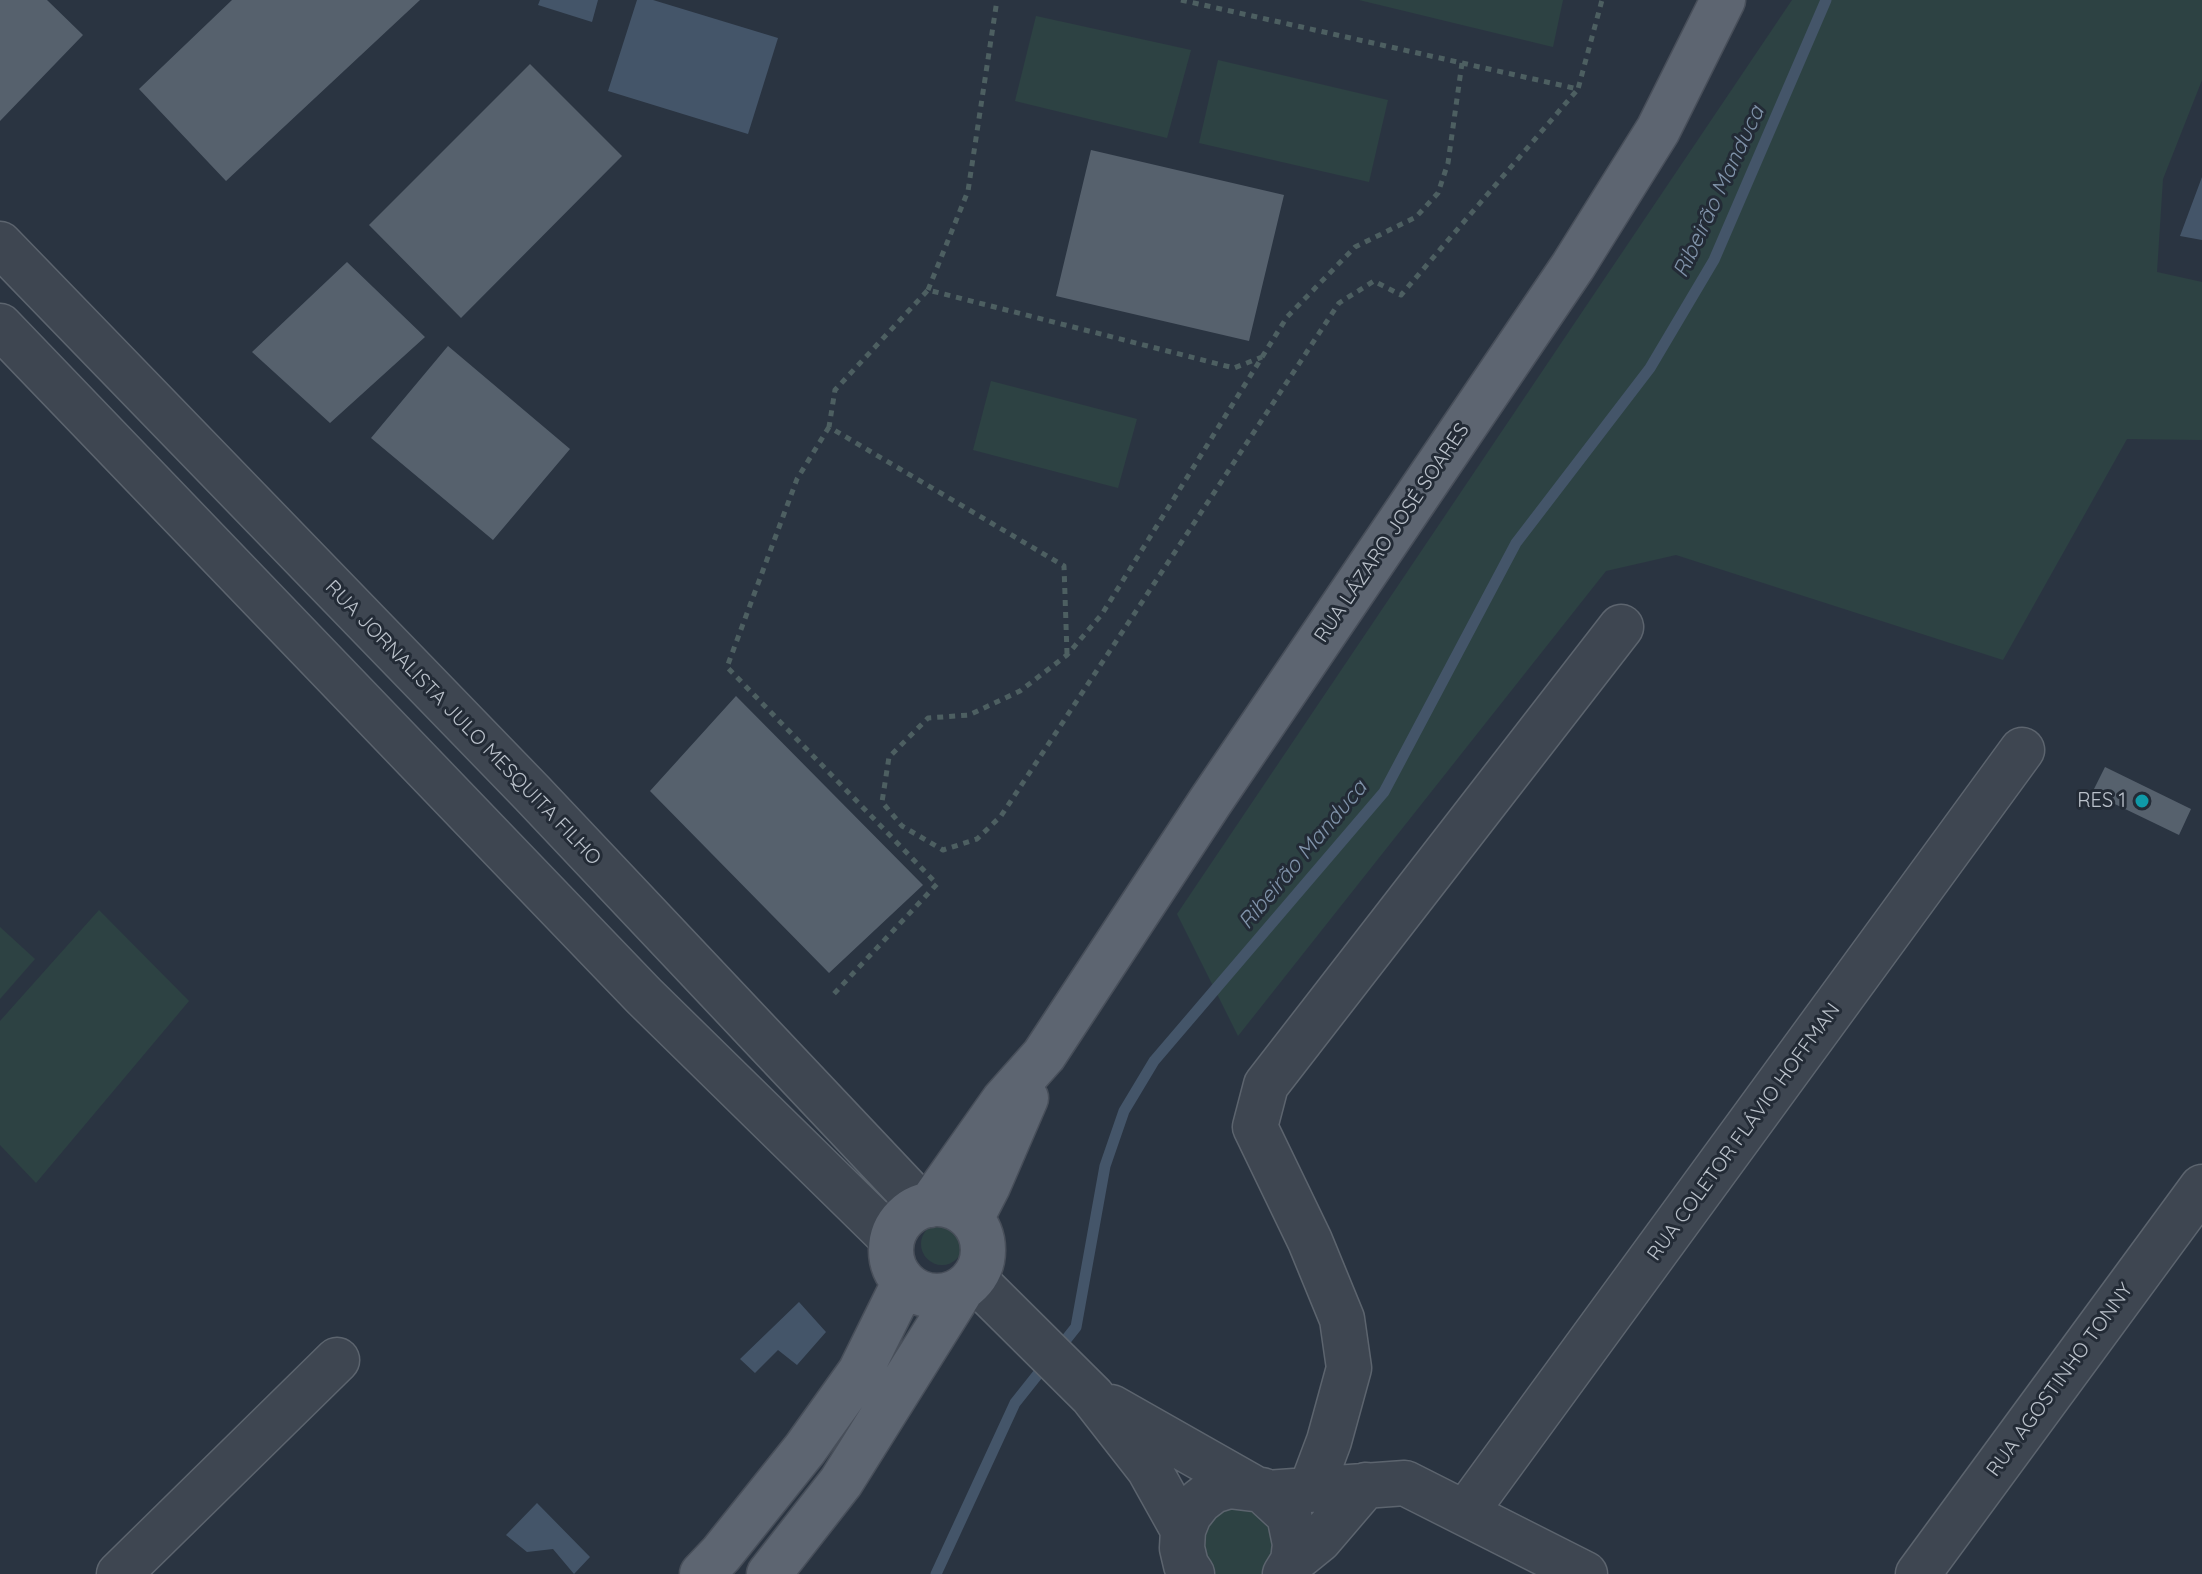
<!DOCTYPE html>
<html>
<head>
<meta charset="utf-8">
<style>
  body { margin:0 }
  canvas { display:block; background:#2a3441 }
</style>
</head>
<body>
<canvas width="2202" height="1574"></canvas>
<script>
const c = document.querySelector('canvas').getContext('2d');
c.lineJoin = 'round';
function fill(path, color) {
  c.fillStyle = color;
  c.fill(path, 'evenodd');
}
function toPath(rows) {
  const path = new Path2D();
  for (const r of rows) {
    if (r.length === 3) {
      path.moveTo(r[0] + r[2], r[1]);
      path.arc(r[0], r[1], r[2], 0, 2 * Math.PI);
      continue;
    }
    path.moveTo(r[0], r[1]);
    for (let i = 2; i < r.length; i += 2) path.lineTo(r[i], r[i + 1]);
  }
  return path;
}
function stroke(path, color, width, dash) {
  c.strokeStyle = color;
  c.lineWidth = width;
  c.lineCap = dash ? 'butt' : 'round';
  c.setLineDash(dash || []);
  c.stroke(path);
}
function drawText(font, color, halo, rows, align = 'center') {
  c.font = font + ' Quicksand,sans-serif';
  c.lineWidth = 6;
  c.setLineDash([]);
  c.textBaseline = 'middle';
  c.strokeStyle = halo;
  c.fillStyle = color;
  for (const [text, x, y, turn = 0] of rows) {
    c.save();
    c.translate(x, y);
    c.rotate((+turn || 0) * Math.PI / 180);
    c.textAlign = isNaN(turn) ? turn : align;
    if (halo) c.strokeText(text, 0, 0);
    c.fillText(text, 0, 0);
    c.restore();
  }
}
fill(toPath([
  [1359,0,1563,0,1553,47],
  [1792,0,2202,0,2202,80,2163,179,2157,272,2202,282,2202,440,2127,439,2003,660,1676,555,1606,571,1238,1036,1177,914],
  [1036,16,1191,50,1167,138,1015,101],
  [1218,60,1388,100,1369,182,1199,143],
  [991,381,1137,419,1118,488,973,450],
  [99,910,189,1001,36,1183,0,1145,0,1021],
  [0,927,35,959,0,999],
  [942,1244,21],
  [1219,1500,1275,1512,1277,1574,1200,1574,1191,1535]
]), '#2d4243');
fill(toPath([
  [540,0,598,0,592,22,538,5],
  [637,0,653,0,778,38,748,134,608,91],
  [2202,177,2202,240,2180,236],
  [799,1302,826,1332,797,1365,778,1350,755,1373,740,1359],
  [537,1503,590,1557,574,1574,553,1549,527,1552,506,1535]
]), '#445569');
stroke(toPath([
  [1057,1351,1076,1327,1105,1166,1124,1111,1154,1061,1384,792,1516,543,1650,368,1714,260,1826,0],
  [936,1574,1015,1403,1046,1364]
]), '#445569', 11);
fill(toPath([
  [0,0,47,0,83,35,0,121],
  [232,0,420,0,226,181,139,89],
  [530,64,622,156,461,318,369,225],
  [1091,150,1284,195,1249,341,1056,296],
  [347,262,425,337,330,423,252,352],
  [448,346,570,449,493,540,371,438],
  [736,696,923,885,829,973,650,791],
  [2105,767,2191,809,2179,835,2092,793]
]), '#56616d');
const minor = toPath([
  [0,244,532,793,922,1206],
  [0,326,644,996,892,1239],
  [974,1279,1092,1396,1149,1469,1183,1530],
  [1111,1407,1252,1487],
  [1311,1489,1329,1441,1349,1368,1342,1319,1310,1241,1255,1127,1266,1085,1621,627],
  [1267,1493,1405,1483,1585,1574],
  [1465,1513,2022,750],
  [1293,1561,1319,1540,1366,1485],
  [119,1574,337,1360],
  [1192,1574,1186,1565,1182,1548,1183,1530,1189,1515,1200,1501,1213,1491,1229,1486,1262,1490,1289,1515,1295,1544,1293,1561,1285,1574],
  [1918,1574,2202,1187]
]);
const major = toPath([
  [937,1250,46],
  [930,1205,1004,1100,1044,1055,1210,802,1573,266,1658,130,1723,0],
  [972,1217,988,1186,1026,1098],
  [702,1574,721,1554,805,1449,860,1372,904,1283],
  [769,1574,841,1482,962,1289]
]);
stroke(minor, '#5c646e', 47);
stroke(major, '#484f5a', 47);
stroke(toPath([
  [1181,0,1578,89,1602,0],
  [1462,63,1448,163,1438,193,1416,217,1355,247,1287,317,1102,614,1067,655,1020,691,969,715,928,718,889,757,882,802,902,826,943,850,977,839,1001,816,1339,303,1374,281,1401,295,1578,89],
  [928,290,968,191,997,0],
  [829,427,797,479,727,667,937,884,830,998],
  [1067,654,1064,566,829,427,835,390,928,290,1234,368,1262,357]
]), '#4d5f61', 5, [6, 6]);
stroke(minor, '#3e4651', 44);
stroke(major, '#5d6571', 44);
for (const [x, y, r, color] of [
  [2142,801,8,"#0f9aa8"]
]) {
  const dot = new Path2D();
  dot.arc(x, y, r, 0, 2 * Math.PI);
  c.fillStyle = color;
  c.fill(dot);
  stroke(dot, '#232b36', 3);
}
drawText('20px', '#bbc2cb', '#232b36', [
  ["RUA LÁZARO JOSÉ SOARES",1392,533,-56],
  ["RUA JORNALISTA JULO MESQUITA FILHO",463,723,46],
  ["RUA COLETOR FLÁVIO HOFFMAN",1744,1132,-54],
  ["RUA AGOSTINHO TONNY",2060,1380,-54]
]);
drawText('20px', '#bbc2cb', '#232b36', [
  ["RES 1",2126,801]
], 'right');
drawText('italic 22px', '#8093aa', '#232b36', [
  ["Ribeirão Manduca",1719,192,-65],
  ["Ribeirão Manduca",1303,855,-50]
]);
</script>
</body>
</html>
